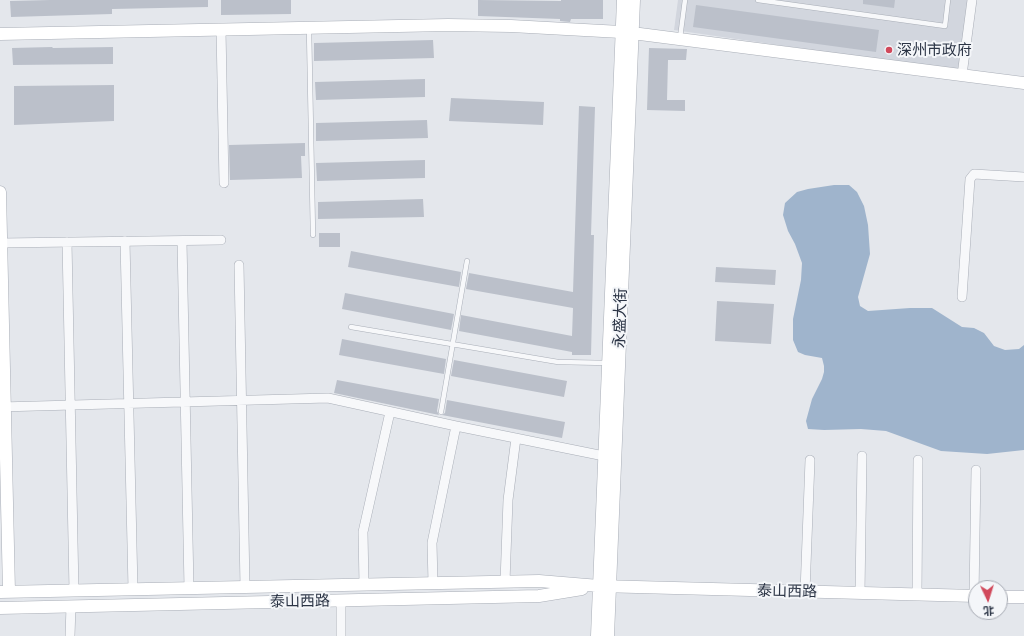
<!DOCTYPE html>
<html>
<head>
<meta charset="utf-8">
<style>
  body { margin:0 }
  #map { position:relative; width:1024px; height:636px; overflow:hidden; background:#e4e7ec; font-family:"Exo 2","Noto Sans SC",sans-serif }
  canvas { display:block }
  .north { position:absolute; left:968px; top:580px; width:40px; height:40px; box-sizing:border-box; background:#f4f6f9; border:1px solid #a4a8b1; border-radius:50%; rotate:176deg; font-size:11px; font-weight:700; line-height:16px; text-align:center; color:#2b3445 }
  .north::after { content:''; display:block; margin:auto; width:14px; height:18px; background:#d1495b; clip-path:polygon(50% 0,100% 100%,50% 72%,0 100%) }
</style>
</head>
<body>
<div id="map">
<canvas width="1024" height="636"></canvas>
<div class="north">北</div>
</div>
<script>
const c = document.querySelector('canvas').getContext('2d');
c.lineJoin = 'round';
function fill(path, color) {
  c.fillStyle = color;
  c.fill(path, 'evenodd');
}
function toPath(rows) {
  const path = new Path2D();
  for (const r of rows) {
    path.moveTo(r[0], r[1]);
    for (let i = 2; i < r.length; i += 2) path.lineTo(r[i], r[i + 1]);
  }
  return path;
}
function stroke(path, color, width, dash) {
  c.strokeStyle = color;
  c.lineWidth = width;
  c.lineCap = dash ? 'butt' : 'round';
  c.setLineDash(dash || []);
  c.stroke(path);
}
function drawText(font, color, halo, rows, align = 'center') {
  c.font = font + ' "Exo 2","Noto Sans SC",sans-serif';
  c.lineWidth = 4;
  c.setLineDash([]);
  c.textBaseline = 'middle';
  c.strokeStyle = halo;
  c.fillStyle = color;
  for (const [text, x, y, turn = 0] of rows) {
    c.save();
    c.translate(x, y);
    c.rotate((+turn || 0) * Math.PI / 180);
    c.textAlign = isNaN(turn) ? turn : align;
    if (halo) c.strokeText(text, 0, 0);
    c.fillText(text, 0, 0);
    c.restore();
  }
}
fill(toPath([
  [678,0,968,0,958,71,674,30]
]), '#d2d6de');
fill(toPath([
  [834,185,849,185,857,192,864,206,868,225,870,254,858,297,860,306,868,311,910,308,932,308,962,327,974,328,984,333,994,346,1005,350,1019,349,1024,345,1024,450,987,454,941,451,886,431,861,429,824,430,808,429,806,421,812,399,822,379,824,372,824,366,822,358,805,355,798,352,793,340,793,319,801,280,802,263,795,244,788,231,783,215,785,203,797,192,808,189]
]), '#9fb4cc');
fill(toPath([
  [50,0,208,0,208,7,112,9,112,14,11,17,10,1],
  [221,0,291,0,291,14,221,15],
  [478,0,561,1,561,0,603,0,603,19,571,19,570,22,560,21,560,19,478,16],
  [863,0,895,0,894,8,863,4],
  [696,5,879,30,876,52,693,27],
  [433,40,434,58,314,61,314,43],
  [52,47,53,48,113,47,113,64,13,65,12,48],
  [649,48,687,49,686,60,668,60,667,100,685,100,685,111,647,110],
  [425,79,425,97,316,100,315,82],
  [114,85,114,121,14,125,14,86],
  [451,98,544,102,543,125,449,121],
  [579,106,595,107,591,235,594,235,591,355,572,355,572,352,459,331,461,315,572,336,573,308,466,289,469,273,573,292],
  [427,120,428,138,316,141,316,123],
  [305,143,305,156,301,156,302,178,230,180,229,145],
  [425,160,425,178,317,181,316,163],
  [423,199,424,217,318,219,318,202],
  [319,233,340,233,340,247,319,247],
  [351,251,461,272,459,287,348,267],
  [716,267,776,270,775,285,715,282],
  [345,293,454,314,451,330,342,309],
  [717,301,774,304,771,344,715,341],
  [342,339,446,359,444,374,339,355],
  [454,360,567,381,564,397,451,376],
  [337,380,439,399,437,411,439,415,334,393],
  [447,400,565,422,562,438,442,415,445,413]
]), '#bbc0ca');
const lane = toPath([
  [758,0,945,26,948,0],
  [309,29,313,235],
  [680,38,685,0],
  [351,327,558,362,608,363],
  [441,412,467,261]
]);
const street = toPath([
  [221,30,224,183],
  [962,75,972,0],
  [125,241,133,589],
  [182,241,189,588],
  [67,242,74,591],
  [1,243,221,240],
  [239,265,245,587],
  [962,297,970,179,974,174,1024,177],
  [0,407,328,398,456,426,604,456],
  [505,582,508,500,516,438],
  [433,583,432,543,456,426],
  [364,585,363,532,390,412],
  [805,592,810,460],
  [860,593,862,456],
  [917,595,918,460],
  [974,596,976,470],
  [341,600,341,636],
  [70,636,71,606]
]);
const secondary = toPath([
  [632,33,1024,83],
  [0,34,448,25,511,26,621,32],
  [0,192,9,592],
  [0,592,539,581,599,586,976,596],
  [1000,597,1024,597],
  [0,608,539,596,582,589],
  [597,636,623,0],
  [608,636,634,0]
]);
stroke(lane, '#a9aeb7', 5.5);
stroke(street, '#a9aeb7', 10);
stroke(secondary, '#a9aeb7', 13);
stroke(lane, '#f7f8fa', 4.5);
stroke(street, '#f7f8fa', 9);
stroke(secondary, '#fff', 12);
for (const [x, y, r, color] of [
  [889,50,4,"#d1495b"]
]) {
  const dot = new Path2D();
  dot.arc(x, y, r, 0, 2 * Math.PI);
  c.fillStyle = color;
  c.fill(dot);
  stroke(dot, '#f4f6f9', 1.5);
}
drawText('15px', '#2b3445', '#f4f6f9', [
  ["深州市政府",897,50]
], 'left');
drawText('15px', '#2b3445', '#f4f6f9', [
  ["永盛大街",620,318,-88],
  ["泰山西路",787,591,1],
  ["泰山西路",300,601,-1]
]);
</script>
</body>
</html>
